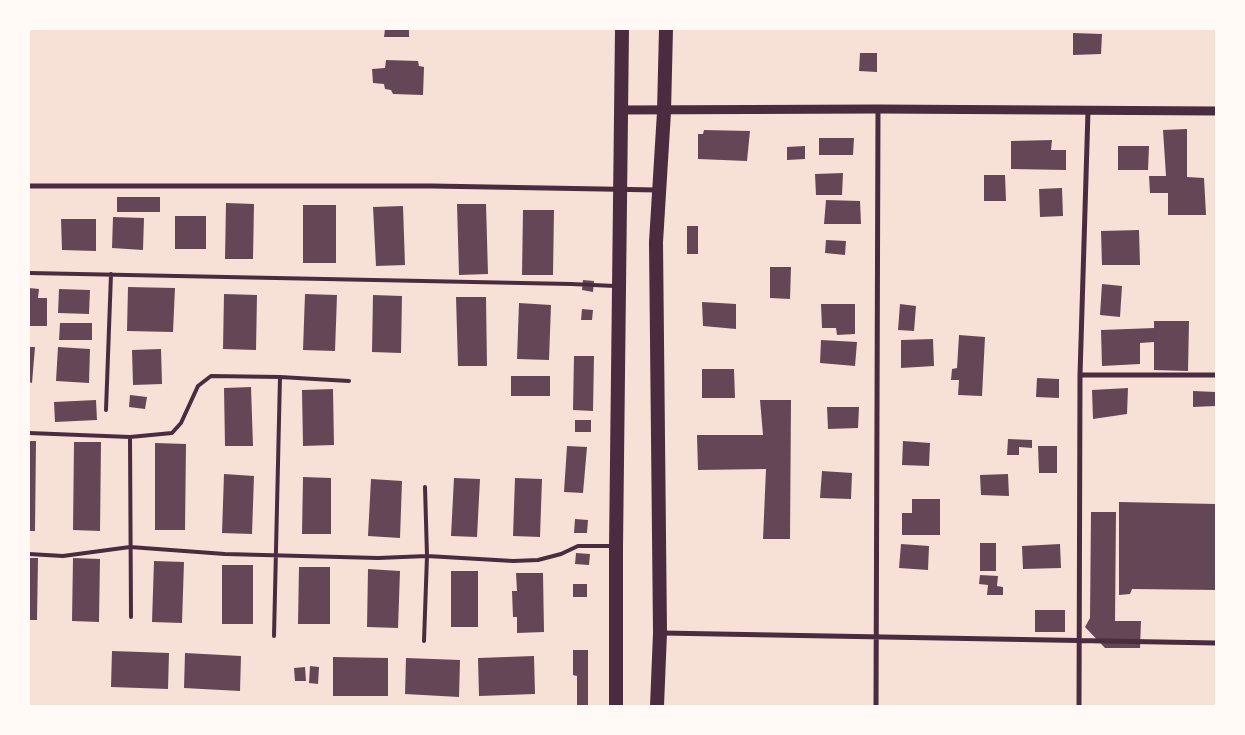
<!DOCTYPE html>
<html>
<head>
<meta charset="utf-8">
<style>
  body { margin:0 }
  #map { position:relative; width:1245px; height:735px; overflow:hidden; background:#f7e1d7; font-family:"Fira Sans",sans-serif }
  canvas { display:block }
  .frame { position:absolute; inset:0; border:30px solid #fffaf5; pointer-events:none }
</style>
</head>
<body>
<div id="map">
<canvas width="1245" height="735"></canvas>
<div class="frame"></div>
</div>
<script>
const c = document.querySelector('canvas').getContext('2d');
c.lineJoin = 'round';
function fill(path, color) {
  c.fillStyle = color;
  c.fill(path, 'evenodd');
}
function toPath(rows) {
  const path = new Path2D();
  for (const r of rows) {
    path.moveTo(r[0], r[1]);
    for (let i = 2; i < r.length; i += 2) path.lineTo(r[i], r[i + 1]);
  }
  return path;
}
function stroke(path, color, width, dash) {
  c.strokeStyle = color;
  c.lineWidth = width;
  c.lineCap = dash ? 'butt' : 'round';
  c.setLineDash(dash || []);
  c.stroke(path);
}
fill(toPath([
  [385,29,409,29,409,37,384,37],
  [1073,33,1102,34,1101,54,1073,55],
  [860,53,877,53,877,72,859,71],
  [386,60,418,61,419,66,424,67,423,95,393,94,391,90,385,89,384,84,373,83,372,69,385,68],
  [1187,129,1187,177,1204,178,1206,215,1168,215,1168,193,1150,193,1149,176,1166,176,1163,130],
  [704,130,750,131,747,161,698,159,698,134,703,134],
  [819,138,854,138,853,155,819,155],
  [1052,140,1051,150,1066,150,1066,170,1011,169,1011,141],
  [805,146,805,159,787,160,787,147],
  [1118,146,1149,146,1148,170,1118,170],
  [843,173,842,195,816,195,815,174],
  [984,175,1005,175,1006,201,984,201],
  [1062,188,1063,216,1040,217,1039,189],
  [117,197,160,197,160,212,117,212],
  [826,200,860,201,861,224,824,224],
  [226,203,254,204,253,259,225,259],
  [457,204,486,204,488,274,459,275],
  [303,205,336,205,336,263,303,263],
  [403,206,405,265,376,266,373,207],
  [523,210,554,210,553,275,522,275],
  [175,216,206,216,206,249,175,249],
  [113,217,144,218,143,250,112,248],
  [61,219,96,219,96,251,62,250],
  [687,226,698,226,698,254,687,254],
  [1139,230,1140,265,1102,265,1101,231],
  [826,240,846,241,845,255,825,253],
  [770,267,791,267,790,299,770,298],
  [583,280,594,281,593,292,582,290],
  [1102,284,1122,286,1120,317,1100,315],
  [128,287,175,288,173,332,127,331],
  [29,288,39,289,38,298,47,298,47,326,29,326],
  [59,289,90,290,89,314,58,313],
  [224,294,257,295,256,350,223,349],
  [305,294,337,295,335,351,303,350],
  [373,295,402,296,401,353,372,352],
  [456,297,486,297,487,366,458,366],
  [702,302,736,304,736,329,703,326],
  [519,303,551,305,549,360,517,359],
  [821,304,855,304,855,334,837,335,836,328,822,328],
  [900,304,916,306,914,331,898,330],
  [582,309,593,310,592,320,581,320],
  [1154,321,1189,321,1188,371,1154,370,1154,342,1140,343,1140,364,1102,366,1101,330,1154,328],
  [60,323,92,323,92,340,59,340],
  [959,335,985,337,982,396,958,395,959,380,951,380,952,369,957,368],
  [933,339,934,366,901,368,901,340],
  [821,340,857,342,855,366,820,363],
  [29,347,35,347,32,383,29,382],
  [58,347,90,349,89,383,56,381],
  [161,349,162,384,133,385,132,350],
  [574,356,594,356,593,411,573,410],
  [702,369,734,369,735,398,702,398],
  [511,376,550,376,550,396,511,396],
  [1037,378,1059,379,1059,398,1036,397],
  [251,387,253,446,225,446,224,388],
  [1128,388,1127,414,1093,419,1092,390],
  [333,389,334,445,303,446,302,390],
  [1193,391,1216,392,1216,406,1193,407],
  [130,395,147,397,145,409,129,407],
  [96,400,97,420,55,422,54,402],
  [760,400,791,400,790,539,763,539,766,469,698,470,697,435,763,435],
  [827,407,859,407,858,428,828,429],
  [575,420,591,420,591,432,575,432],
  [1008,439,1032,440,1032,448,1019,447,1019,455,1007,455],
  [29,441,36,441,35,531,29,531],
  [903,441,930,443,929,466,902,465],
  [74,442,101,442,100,531,73,530],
  [155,443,186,444,185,530,155,530],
  [567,446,587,447,583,493,564,492],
  [1038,446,1057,446,1057,473,1039,473],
  [822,471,852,473,851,499,820,498],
  [224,474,254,476,252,534,222,533],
  [1008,474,1009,496,981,495,980,475],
  [303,477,331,478,331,534,302,534],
  [454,478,480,479,477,537,451,536],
  [515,478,542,479,540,537,513,536],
  [371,479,402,481,400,538,368,536],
  [912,499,940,499,940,535,902,535,902,513,912,513],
  [1119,502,1216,504,1216,590,1132,589,1130,594,1119,595],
  [1091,512,1116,512,1115,621,1141,621,1140,648,1105,648,1085,627,1090,618],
  [575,519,588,520,587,533,574,533],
  [980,543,996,543,996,571,980,571],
  [901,544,929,546,928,570,899,568],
  [1060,544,1061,568,1023,569,1022,546],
  [576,553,590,554,589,565,575,564],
  [29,558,38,558,37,620,29,620],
  [73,558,100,559,99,622,72,621],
  [154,561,184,562,182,623,152,622],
  [222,565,253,565,253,624,222,624],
  [299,567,330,567,330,624,298,624],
  [368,569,400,571,398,628,367,627],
  [451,571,478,571,478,627,451,627],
  [516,573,543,573,544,632,517,633,517,617,513,617,512,591,517,591],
  [980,575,998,576,997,586,1003,587,1003,595,987,595,988,585,979,584],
  [573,584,587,584,587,597,573,597],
  [1035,610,1065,610,1065,632,1035,632],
  [573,650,588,650,588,705,577,705,577,676,573,675],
  [112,651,169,653,168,689,111,687],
  [185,653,241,656,240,691,184,688],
  [534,656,535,694,479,696,478,658],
  [333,657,388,658,388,696,333,696],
  [406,658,460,660,459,697,405,694],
  [310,666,319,667,318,684,309,683],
  [305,667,306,681,295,681,294,668]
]), '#644757');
stroke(toPath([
  [29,273,571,284,615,286],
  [280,377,349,381],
  [106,410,111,274],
  [29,433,130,437,172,433,181,423,198,386,211,376,280,377,274,636],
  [130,437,131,617],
  [29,554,63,556,130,547,225,554,378,558,427,556,513,561,538,560,561,554,578,546,613,546],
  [424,641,427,556,425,487]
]), '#4a2c40', 4);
stroke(toPath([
  [29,186,432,186,658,190],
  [1080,375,1216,375],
  [662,633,1216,643],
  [876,706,878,109],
  [1079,706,1080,375,1088,111]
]), '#4a2c40', 5);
stroke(toPath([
  [621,110,878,109,1216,111]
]), '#4a2c40', 9);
stroke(toPath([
  [616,706,616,547,622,29],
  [657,706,660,633,656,242,664,112,666,29]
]), '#4a2c40', 14);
</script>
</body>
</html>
